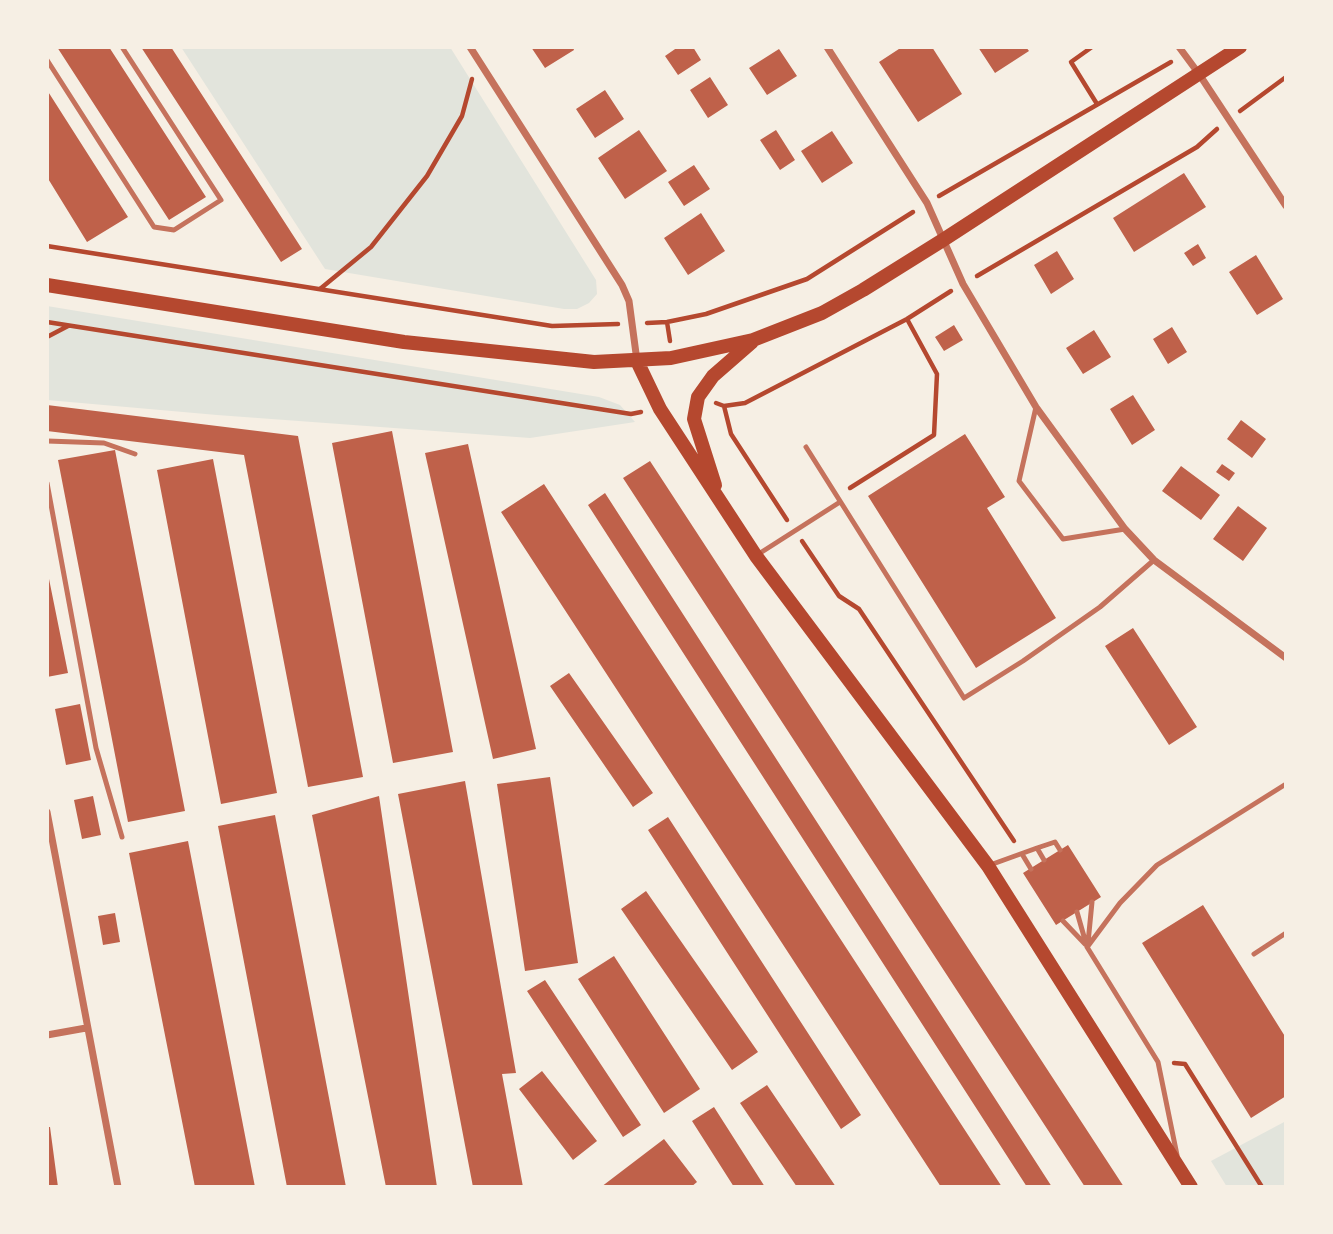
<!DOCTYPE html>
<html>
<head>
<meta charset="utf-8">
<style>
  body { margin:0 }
  #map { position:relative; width:1333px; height:1234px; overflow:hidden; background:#f6efe4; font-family:"PT Sans",sans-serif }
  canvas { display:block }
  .frame { position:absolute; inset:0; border:49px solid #f6efe4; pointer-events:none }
</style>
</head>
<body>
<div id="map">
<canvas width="1333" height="1234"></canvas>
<div class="frame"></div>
</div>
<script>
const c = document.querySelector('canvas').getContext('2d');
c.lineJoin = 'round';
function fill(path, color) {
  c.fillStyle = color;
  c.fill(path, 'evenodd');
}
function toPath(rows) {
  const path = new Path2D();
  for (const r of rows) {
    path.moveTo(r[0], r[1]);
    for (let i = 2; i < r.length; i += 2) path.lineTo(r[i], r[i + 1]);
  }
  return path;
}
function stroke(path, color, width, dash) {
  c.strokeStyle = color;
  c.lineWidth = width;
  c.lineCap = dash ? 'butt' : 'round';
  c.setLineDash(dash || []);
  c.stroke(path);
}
fill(toPath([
  [181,47,450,47,596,280,597,294,589,303,577,309,564,309,325,269],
  [47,306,599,397,620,405,635,422,530,438,217,415,47,400],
  [1286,1121,1286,1187,1227,1187,1211,1161]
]), '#e2e4dc');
fill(toPath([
  [57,47,109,47,206,197,169,220],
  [141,47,171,47,302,249,281,262],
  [531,47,573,47,574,50,545,68],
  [678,47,693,47,701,60,678,75,665,56],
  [902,47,932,47,962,94,918,122,879,62],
  [978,47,1026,47,1029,51,995,73],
  [779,49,797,76,767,95,749,68],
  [710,77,728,105,708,118,690,90],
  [47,90,128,217,87,242,47,177],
  [605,90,624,119,595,138,576,109],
  [639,130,667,171,625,199,598,158],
  [776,130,795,160,780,170,760,140],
  [832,131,853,163,822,183,801,151],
  [694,165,710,189,684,206,668,182],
  [1184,173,1206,207,1134,252,1113,218],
  [701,213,725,251,688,275,664,238],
  [1198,244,1206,258,1193,266,1184,253],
  [1057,251,1074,279,1051,294,1034,265],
  [1256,255,1283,299,1257,315,1229,272],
  [954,325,963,340,944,351,935,337],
  [1172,327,1187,352,1168,364,1153,339],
  [1094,330,1111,357,1083,374,1066,348],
  [1133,395,1155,430,1132,445,1110,409],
  [47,405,298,436,363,777,308,787,244,455,47,431],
  [1241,420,1266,439,1252,458,1227,439],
  [392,431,453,752,393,763,332,443],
  [965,434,1005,497,987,508,1056,618,976,668,868,496],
  [468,444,536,749,493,759,425,453],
  [115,450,185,811,128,822,58,460],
  [213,459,277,793,221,804,157,470],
  [650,461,1124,1187,1085,1187,623,478],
  [1222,464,1235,473,1229,481,1216,472],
  [1181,466,1220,495,1201,520,1162,491],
  [544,484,1002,1187,941,1187,501,512],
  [605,493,1052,1187,1027,1187,588,505],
  [1238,506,1267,528,1243,561,1213,539],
  [47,569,68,673,47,677],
  [1133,628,1197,727,1169,745,1105,646],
  [569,673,653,793,633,807,550,686],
  [80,704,91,760,66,765,55,709],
  [550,777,578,963,525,971,497,784],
  [465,781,516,1073,502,1074,523,1187,473,1187,398,794],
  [93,796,101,835,82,839,74,800],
  [379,796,437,1187,386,1187,312,815],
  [275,815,346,1187,287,1187,218,826],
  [668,817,861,1115,841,1129,648,830],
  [188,841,255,1187,195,1187,129,853],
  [1068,845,1101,897,1056,925,1023,873],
  [646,891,758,1052,732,1070,621,909],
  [1203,905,1286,1038,1286,1096,1251,1118,1142,943],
  [115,913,120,942,103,945,98,916],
  [614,956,700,1089,664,1113,578,979],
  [545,980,641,1125,623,1137,527,991],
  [542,1071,597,1141,573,1160,519,1089],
  [767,1085,836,1187,797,1187,740,1103],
  [714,1107,765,1187,734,1187,692,1121],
  [47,1127,50,1127,58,1187,47,1187],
  [664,1139,697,1182,691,1187,601,1187]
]), '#bf614a');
stroke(toPath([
  [1092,47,1071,62,1097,104],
  [1240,111,1286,77],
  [939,196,1171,62],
  [47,246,552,326,618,324],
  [977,276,1197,147,1217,129],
  [320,289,371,247,427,176,462,116,472,79],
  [47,322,631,414,641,412],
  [667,322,670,341],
  [647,323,667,322,706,314,807,279,913,212],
  [47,337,68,326],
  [716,403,724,406,745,403,907,319,951,291],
  [724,406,731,434,787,520],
  [850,488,934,435,937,374,907,319],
  [802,541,839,596,859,609,1014,841],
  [1174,1063,1185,1064,1262,1187]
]), '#b5482f', 4.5);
stroke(toPath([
  [47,60,154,227,174,230,221,200,122,47],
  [1036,407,1019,481,1063,539,1125,529],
  [47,441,104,443,135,454],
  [806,447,964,698,1023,661,1100,607,1154,560],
  [47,483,96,748,122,837],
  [757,555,840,502],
  [1037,848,1055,842,1060,850],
  [1022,854,1031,869],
  [990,865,1037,848,1044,860],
  [1077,912,1087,947,1158,1062,1177,1155],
  [1063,921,1085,944],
  [1088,943,1092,902],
  [1088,946,1120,903,1157,865,1286,784],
  [1254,954,1286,933]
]), '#c5725c', 5);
stroke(toPath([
  [470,47,622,285,629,301,637,361],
  [827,47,927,203,963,284,1036,407,1125,529,1154,560,1286,658],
  [1179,47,1199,74,1286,206],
  [47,812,118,1187],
  [47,1035,86,1028]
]), '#c5725c', 7);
stroke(toPath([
  [47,285,404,342,594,362,671,358,753,340,822,313,863,290,943,240,1240,47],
  [637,361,660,409,756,556,988,866,1191,1187],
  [715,485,694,419,698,397,713,376,752,342]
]), '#b5482f', 14);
</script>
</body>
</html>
